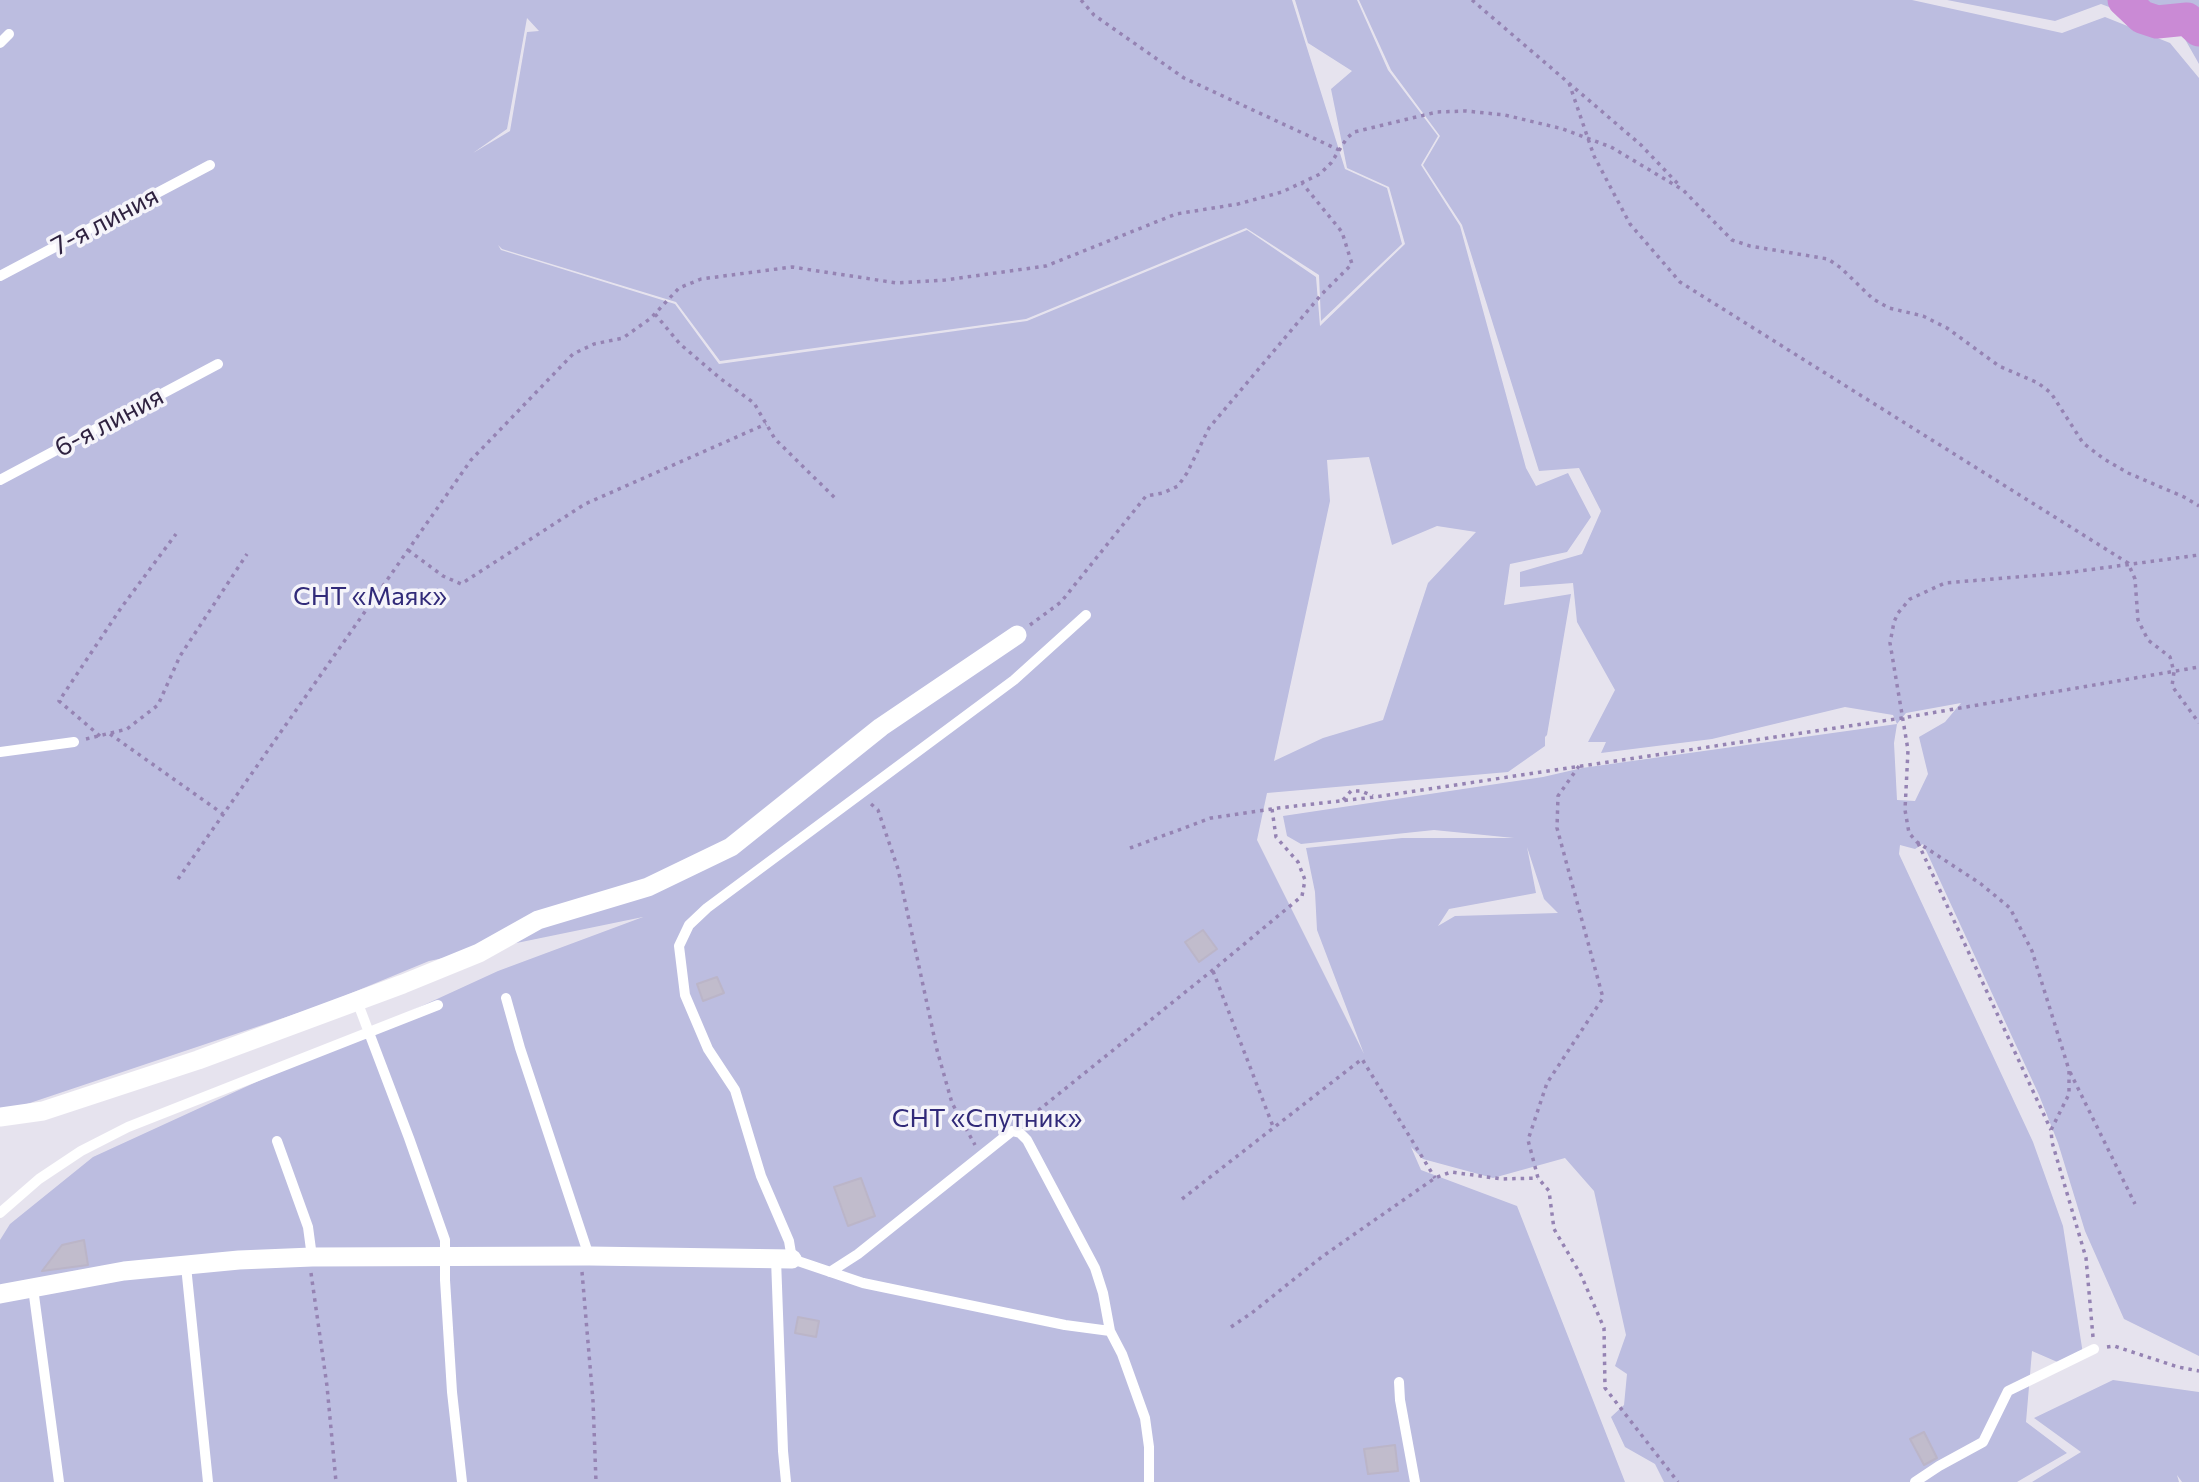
<!DOCTYPE html>
<html>
<head>
<meta charset="utf-8">
<style>
  body { margin:0 }
  canvas { display:block; background:#e6e3ee }
</style>
</head>
<body>
<canvas width="2199" height="1482"></canvas>
<script>
const c = document.querySelector('canvas').getContext('2d');
c.lineJoin = 'round';
function fill(path, color) {
  c.fillStyle = color;
  c.fill(path, 'evenodd');
}
function toPath(rows) {
  const path = new Path2D();
  for (const r of rows) {
    path.moveTo(r[0], r[1]);
    for (let i = 2; i < r.length; i += 2) path.lineTo(r[i], r[i + 1]);
  }
  return path;
}
function stroke(path, color, width, dash) {
  c.strokeStyle = color;
  c.lineWidth = width;
  c.lineCap = dash ? 'butt' : 'round';
  c.setLineDash(dash || []);
  c.stroke(path);
}
function drawText(font, color, halo, rows, align = 'center') {
  c.font = font + ' Commissioner,sans-serif';
  c.lineWidth = 7;
  c.setLineDash([]);
  c.textBaseline = 'middle';
  c.strokeStyle = halo;
  c.fillStyle = color;
  for (const [text, x, y, turn = 0] of rows) {
    c.save();
    c.translate(x, y);
    c.rotate((+turn || 0) * Math.PI / 180);
    c.textAlign = isNaN(turn) ? turn : align;
    if (halo) c.strokeText(text, 0, 0);
    c.fillText(text, 0, 0);
    c.restore();
  }
}
fill(toPath([
  [0,0,1292,0,1345,169,1387,188,1402,244,1321,321,1319,275,1246,228,1026,319,720,361,676,302,502,249,498,245,501,250,675,304,719,364,1027,321,1247,230,1316,277,1320,326,1405,244,1389,187,1347,168,1331,89,1352,71,1308,43,1295,0,1357,0,1388,70,1438,136,1421,165,1460,226,1526,468,1536,486,1568,473,1591,517,1567,552,1510,564,1504,605,1571,594,1547,735,1545,737,1545,746,1508,772,1267,793,1257,840,1364,1054,1317,930,1315,892,1306,848,1402,838,1514,838,1434,830,1301,844,1287,836,1283,816,1543,777,1582,768,1897,724,1893,715,1845,707,1712,739,1601,753,1606,742,1588,742,1615,690,1577,622,1573,583,1520,587,1520,572,1582,554,1601,511,1579,468,1539,471,1462,225,1423,165,1440,136,1391,70,1359,0,1912,0,2062,33,2105,17,2170,43,2199,78,2199,1356,2124,1319,2085,1231,2058,1143,2039,1095,1923,844,1915,849,1900,845,1899,854,2033,1142,2063,1226,2083,1354,2062,1364,2032,1351,2026,1422,2067,1453,2017,1482,1664,1482,1655,1464,1625,1447,1611,1417,1624,1405,1627,1374,1615,1366,1626,1335,1594,1191,1565,1158,1493,1178,1423,1159,1411,1147,1421,1170,1517,1206,1625,1482,0,1482,0,1240,10,1224,93,1157,498,971,643,917,429,961,325,1004,12,1109,0,1116],
  [527,18,539,31,527,32,510,131,473,153,507,129],
  [1369,457,1392,545,1437,526,1476,532,1428,583,1383,720,1323,738,1274,761,1330,501,1327,460],
  [1961,703,1945,722,1919,737,1928,774,1915,801,1897,800,1894,743,1897,724,1906,713],
  [1527,847,1544,899,1558,913,1455,916,1438,926,1449,909,1536,893],
  [1947,0,2199,0,2199,64,2182,34,2101,4,2055,21],
  [2113,1380,2199,1392,2199,1482,2182,1482,2177,1475,2179,1482,2032,1482,2081,1452,2034,1418]
]), '#bcbde0');
stroke(toPath([
  [2124,0,2142,17,2157,22,2187,19,2199,30]
]), '#ca8ad5', 33);
const building = toPath([
  [1203,930,1217,949,1199,962,1185,942,1203,930],
  [717,977,724,993,703,1001,697,984,717,977],
  [861,1178,875,1216,848,1226,834,1187,861,1178],
  [84,1240,88,1265,42,1271,62,1245,84,1240],
  [798,1317,819,1321,816,1337,795,1333,798,1317],
  [1924,1432,1937,1458,1924,1465,1910,1439,1924,1432],
  [1395,1445,1398,1471,1368,1474,1364,1449,1395,1445]
]);
fill(building, '#c1bccc');
stroke(building, '#bbb5c8', 2);
stroke(toPath([
  [1081,0,1094,15,1184,78,1339,150],
  [1472,0,1641,145,1679,185],
  [1569,83,1594,156,1630,224,1680,282,2128,563,2135,579,2138,620,2148,640,2170,657,2174,672,2172,686,2199,723],
  [655,314,680,344,721,379,754,403,775,439,835,498],
  [408,550,443,576,461,584,585,504,766,424],
  [1030,625,1061,602,1146,496,1163,493,1178,486,1187,473,1209,428,1321,295,1352,264,1342,232,1302,183],
  [110,734,223,814],
  [100,736,59,701,121,608,176,534],
  [86,739,127,729,158,705,180,656,247,554],
  [1579,766,1558,796,1557,828,1603,998,1547,1083,1528,1140,1538,1178,1549,1191,1554,1229,1581,1275,1604,1328,1605,1388,1678,1482],
  [1343,800,1351,791,1361,791,1373,796],
  [871,804,878,810,898,869,937,1050,952,1103,975,1145],
  [1918,843,2051,1130],
  [1130,848,1211,818,1278,808,1375,797,1902,718,2199,667],
  [178,879,471,460,573,354,594,344,623,338,651,318,679,288,701,279,792,267,897,283,945,280,1046,266,1176,214,1238,204,1282,192,1320,174,1331,163,1347,138,1354,132,1437,112,1466,111,1505,115,1563,129,1611,147,1683,190,1732,240,1750,246,1828,259,1841,268,1873,299,1889,308,1923,316,1947,328,1999,366,2038,383,2051,393,2083,443,2104,459,2128,473,2184,497,2199,506],
  [1213,971,1274,1129],
  [2070,1072,2135,1204],
  [1025,1121,1219,965,1302,896,1305,880,1298,862,1276,837,1272,809],
  [1182,1199,1362,1059,1435,1178],
  [582,1272,593,1401,596,1482],
  [311,1273,327,1386,336,1482],
  [1231,1327,1253,1312,1323,1256,1435,1178,1451,1172,1502,1179,1538,1178],
  [2093,1337,2086,1258,2052,1142,2051,1130,2069,1094,2069,1070,2032,951,2010,908,1981,884,1917,842,1909,833,1905,810,1908,750,1890,643,1894,622,1898,613,1910,599,1945,583,2065,573,2199,555],
  [2107,1347,2114,1346,2178,1367,2199,1371]
]), '#9583b3', 3.5, [3.5, 5]);
stroke(toPath([
  [0,43,9,34],
  [0,276,210,165],
  [0,480,218,364],
  [1086,615,1014,680,707,908,689,925,679,946,685,995,708,1049,735,1090,761,1176,789,1241,792,1259,863,1283,1065,1325,1110,1331,1122,1354,1145,1418,1149,1447,1149,1482],
  [0,752,74,742],
  [506,998,520,1048,589,1256],
  [357,1001,409,1138,445,1240,445,1280,452,1392,462,1482],
  [277,1141,308,1227,312,1257],
  [0,1213,39,1179,81,1151,128,1127,438,1005],
  [776,1259,783,1451,786,1482],
  [186,1266,208,1482],
  [830,1272,858,1254,1012,1131,1020,1133,1027,1140,1095,1268,1103,1293,1110,1331],
  [33,1288,59,1482],
  [1399,1382,1400,1400,1415,1482],
  [1915,1482,1939,1466,1983,1442,2008,1391,2094,1349]
]), '#fff', 10);
stroke(toPath([
  [0,1117,43,1111,198,1060,403,984,479,953,538,920,648,887,731,847,881,727,1017,635],
  [0,1294,124,1271,239,1260,312,1257,589,1256,792,1259]
]), '#fff', 19);
drawText('26px', '#2f2240', '#f5f4fa', [
  ["7-я линия",105,221,-28],
  ["6-я линия",109,422,-28]
]);
drawText('26px', '#312a79', '#f5f4fa', [
  ["СНТ «Маяк»",370,596],
  ["СНТ «Спутник»",987,1118]
]);
</script>
</body>
</html>
